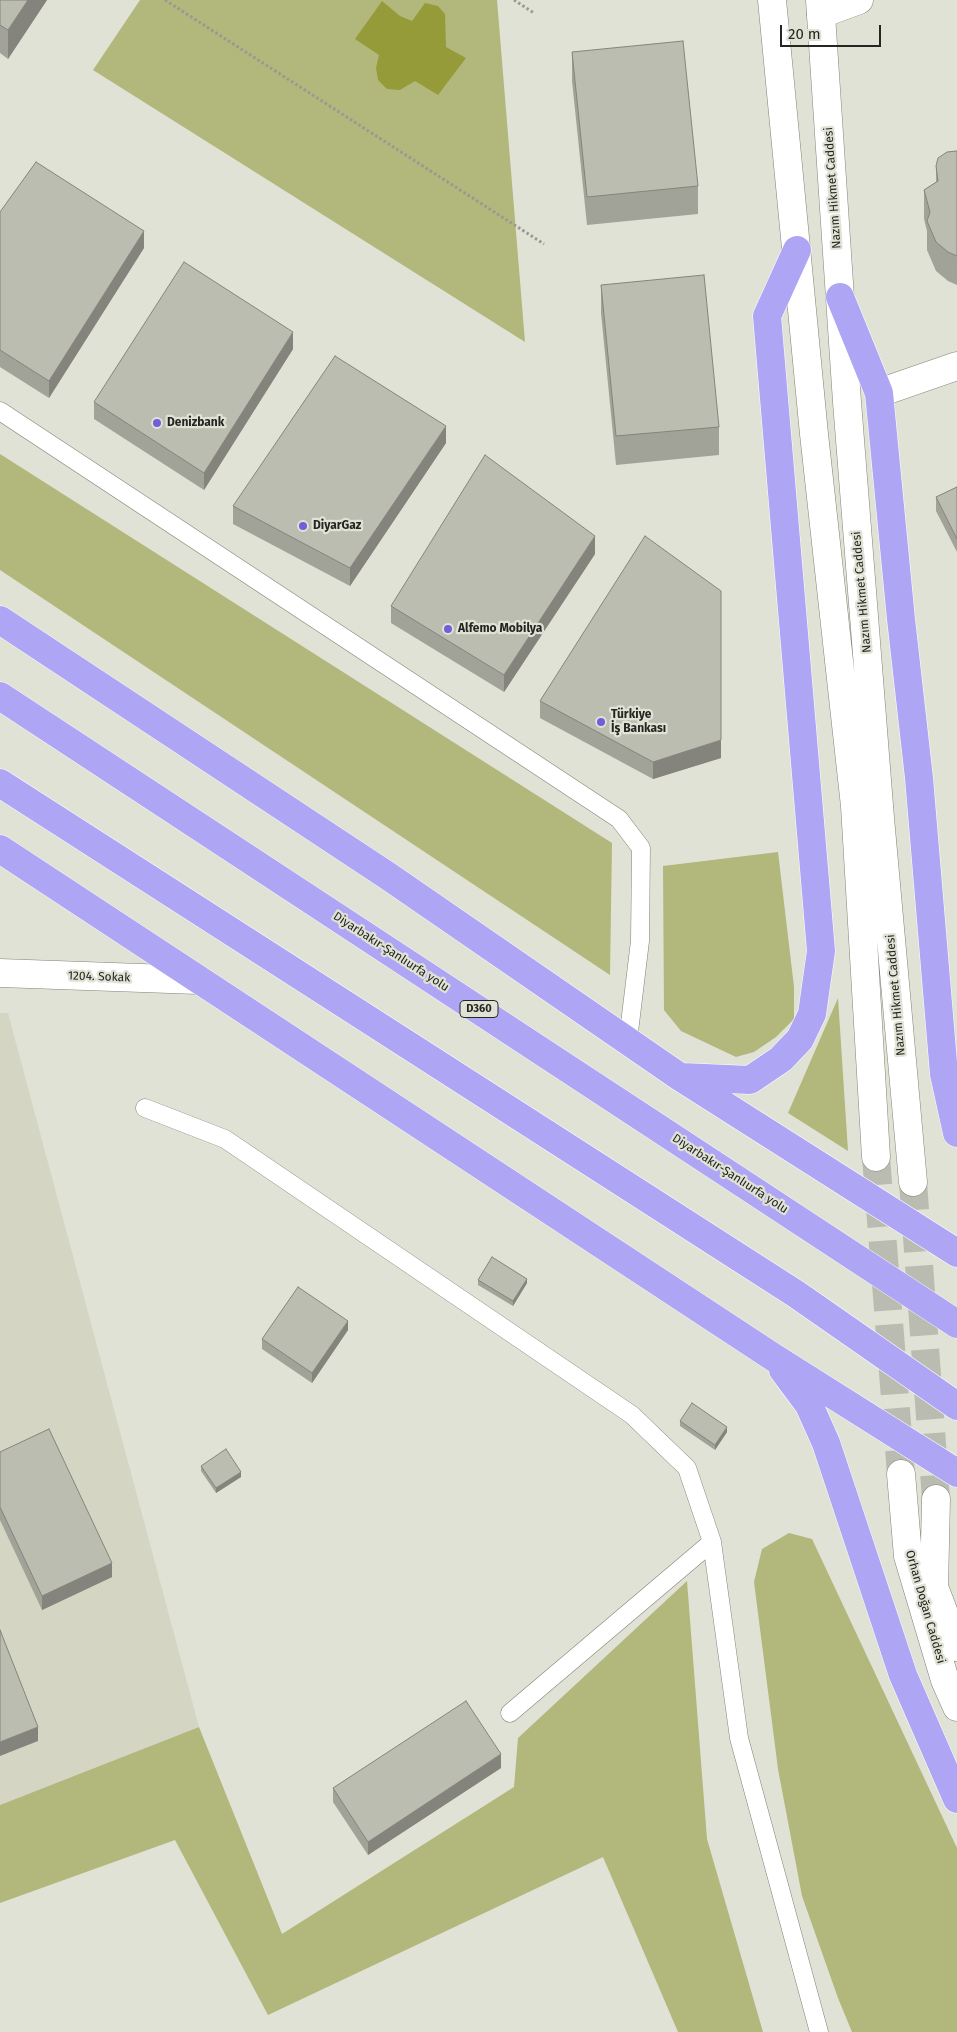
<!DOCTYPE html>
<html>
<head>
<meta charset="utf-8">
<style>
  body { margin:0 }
  #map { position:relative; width:957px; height:2032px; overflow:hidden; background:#e0e2d5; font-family:"Fira Sans",sans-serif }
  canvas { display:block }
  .scale { position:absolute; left:780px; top:25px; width:101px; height:22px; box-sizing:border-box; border:2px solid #252521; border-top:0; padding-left:6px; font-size:15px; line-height:18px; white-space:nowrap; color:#252521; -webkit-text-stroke:4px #e0e2d5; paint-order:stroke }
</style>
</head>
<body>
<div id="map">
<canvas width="957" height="2032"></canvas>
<div class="scale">20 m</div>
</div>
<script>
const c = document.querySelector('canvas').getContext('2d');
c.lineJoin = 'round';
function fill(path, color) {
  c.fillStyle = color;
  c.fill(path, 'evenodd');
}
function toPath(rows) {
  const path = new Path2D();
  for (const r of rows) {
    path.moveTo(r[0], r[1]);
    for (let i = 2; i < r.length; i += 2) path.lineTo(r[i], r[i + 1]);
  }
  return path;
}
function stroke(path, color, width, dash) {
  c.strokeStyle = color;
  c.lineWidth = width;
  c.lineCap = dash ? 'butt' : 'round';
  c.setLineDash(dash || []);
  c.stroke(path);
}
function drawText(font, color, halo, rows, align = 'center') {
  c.font = font + ' "Fira Sans",sans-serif';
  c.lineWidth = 4.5;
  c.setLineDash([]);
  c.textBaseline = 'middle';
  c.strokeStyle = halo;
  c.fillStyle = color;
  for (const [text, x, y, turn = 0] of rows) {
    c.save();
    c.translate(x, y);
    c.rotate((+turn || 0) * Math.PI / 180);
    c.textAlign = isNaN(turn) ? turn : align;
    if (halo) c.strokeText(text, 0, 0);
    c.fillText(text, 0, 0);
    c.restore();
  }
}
fill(toPath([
  [0,1013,8,1013,199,1727,0,1805]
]), '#d4d6c3');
fill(toPath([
  [140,0,497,0,525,342,93,70],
  [0,454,612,843,610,975,0,570],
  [778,852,794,987,794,1019,776,1037,754,1052,736,1057,681,1031,664,1010,663,866],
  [838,998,848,1151,788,1113],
  [789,1533,812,1539,957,1848,957,2032,852,2032,838,1998,802,1896,778,1769,754,1582,762,1549],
  [687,1581,707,1839,763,2032,678,2032,603,1857,268,2015,175,1840,0,1903,0,1805,199,1727,282,1934,514,1787,518,1738]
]), '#b2b77c');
fill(toPath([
  [382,1,400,16,412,21,425,3,438,6,445,14,446,47,466,58,438,95,415,81,400,90,387,89,378,80,376,68,379,55,355,39]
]), '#969b3a');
stroke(toPath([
  [876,1157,901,1474],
  [913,1182,936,1499]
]), '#bbbcb1', 28, [28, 14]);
const service = toPath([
  [0,411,619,819,641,848,640,941,628,1040],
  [145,1108,225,1139,632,1415,687,1468,712,1542,739,1738,819,2032],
  [510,1713,712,1542]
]);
const minor = toPath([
  [821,14,859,0]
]);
const tertiary = toPath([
  [879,393,957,366],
  [0,973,198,980]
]);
const secondary = toPath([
  [772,0,814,434,855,806,876,1157],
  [820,0,847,402,880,818,913,1182],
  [901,1474,908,1556,945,1680,957,1707],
  [936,1499,934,1587,957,1647]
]);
const trunk = toPath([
  [840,297,879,393,901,619,919,778,944,1074,957,1133],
  [0,620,388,876,680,1077,957,1253],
  [0,696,957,1324],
  [0,783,796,1294,957,1406],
  [0,849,773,1357,957,1473],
  [682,1077,750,1080,781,1059,800,1039,812,1014,821,951,767,316,797,250],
  [783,1370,809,1405,826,1443,903,1675,957,1799]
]);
stroke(service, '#828478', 19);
stroke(minor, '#828478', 29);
stroke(tertiary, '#828478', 29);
stroke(secondary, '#828478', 29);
stroke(trunk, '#fff', 29);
stroke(toPath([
  [165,0,544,244],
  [514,0,534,13]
]), '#989990', 3, [2.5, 2.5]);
stroke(service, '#fff', 18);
stroke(minor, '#fff', 28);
stroke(tertiary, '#fff', 28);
stroke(secondary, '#fff', 28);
stroke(trunk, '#aea6f4', 28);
fill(toPath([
  [0,0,47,0,8,59,0,53],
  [572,52,698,186,698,214,587,225,572,81],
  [957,151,957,285,948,281,936,271,927,250,927,231,924,219,924,190,936,182,936,166],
  [0,212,144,248,49,398,0,367],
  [601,285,719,427,719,455,616,465,601,313],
  [293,349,204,490,94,419,94,402],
  [446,443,350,586,233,524,233,506],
  [957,487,957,552,936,511,936,497],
  [595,554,504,692,391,623,391,606],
  [540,701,721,758,653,779,540,718],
  [478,1280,527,1283,513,1306,478,1285],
  [348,1330,312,1383,262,1349,262,1339],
  [680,1421,727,1432,715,1450,680,1426],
  [0,1452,112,1577,42,1610,0,1520],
  [201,1466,241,1477,216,1493,201,1471],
  [501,1768,368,1855,333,1802,333,1788]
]), '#a2a398');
fill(toPath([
  [28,0,47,0,8,59,8,30],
  [144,231,144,248,49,398,49,381],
  [293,332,293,349,204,490,204,473],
  [446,426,446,443,350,586,350,568],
  [595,536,595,554,504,692,504,675],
  [721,740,721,758,653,779,653,762],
  [527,1279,527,1283,513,1306,513,1301],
  [348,1321,348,1330,312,1383,312,1373],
  [727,1427,727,1432,715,1450,715,1445],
  [241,1472,241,1477,216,1493,216,1488],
  [112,1563,112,1577,42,1610,42,1596],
  [38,1727,38,1741,0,1756,0,1742],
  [501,1754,501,1768,368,1855,368,1842]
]), '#84847c');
const building = toPath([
  [0,0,28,0,8,30,0,25,0,0],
  [683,41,698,186,587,197,572,52,683,41],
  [957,151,957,256,948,252,936,242,927,221,930,212,924,190,938,181,936,166,938,158,947,152,957,151],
  [36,162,144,231,49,381,0,350,0,212,36,162],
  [184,262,293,332,204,473,94,402,184,262],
  [704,275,719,427,616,436,601,285,704,275],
  [335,356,446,426,350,568,233,506,335,356],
  [485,455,595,536,504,675,391,606,485,455],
  [957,487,957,539,936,497,957,487],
  [645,536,721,591,721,740,653,762,540,701,645,536],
  [492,1257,527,1279,513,1301,478,1280,492,1257],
  [298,1287,348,1321,312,1373,262,1339,298,1287],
  [692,1403,727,1427,715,1445,680,1421,692,1403],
  [49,1429,112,1563,42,1596,0,1507,0,1452,49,1429],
  [226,1449,241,1472,216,1488,201,1466,226,1449],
  [0,1630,38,1727,0,1742,0,1630],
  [466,1701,501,1754,368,1842,333,1788,466,1701]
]);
fill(building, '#bcbdb1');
stroke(building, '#84847c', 1);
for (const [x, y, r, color] of [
  [157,423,5,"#725ed8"],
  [303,526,5,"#725ed8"],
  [448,629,5,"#725ed8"],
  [601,722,5,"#725ed8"]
]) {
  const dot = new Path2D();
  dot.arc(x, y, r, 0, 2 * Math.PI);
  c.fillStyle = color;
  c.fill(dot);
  stroke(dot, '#e0e2d5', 2);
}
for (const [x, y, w] of [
  [479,1009,38]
]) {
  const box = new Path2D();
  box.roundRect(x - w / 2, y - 8.5, w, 17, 4);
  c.fillStyle = '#e0e2d5';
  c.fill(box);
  stroke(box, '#252521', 1);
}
drawText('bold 11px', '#252521', null, [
  ["D360",479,1009]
]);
drawText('12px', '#252521', '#e0e2d5', [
  ["Nazım Hikmet Caddesi",833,188,-94],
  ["Nazım Hikmet Caddesi",862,592,-95],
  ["Diyarbakır-Şanlıurfa yolu",391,952,33],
  ["1204. Sokak",99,977,2],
  ["Nazım Hikmet Caddesi",896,995,-95],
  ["Diyarbakır-Şanlıurfa yolu",730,1174,33],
  ["Orhan Doğan Caddesi",925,1607,74]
]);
drawText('bold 12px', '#252521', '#e0e2d5', [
  ["Denizbank",167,423],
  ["DiyarGaz",313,526],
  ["Alfemo Mobilya",458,629],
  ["Türkiye",611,715],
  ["İş Bankası",611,729]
], 'left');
</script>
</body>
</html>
